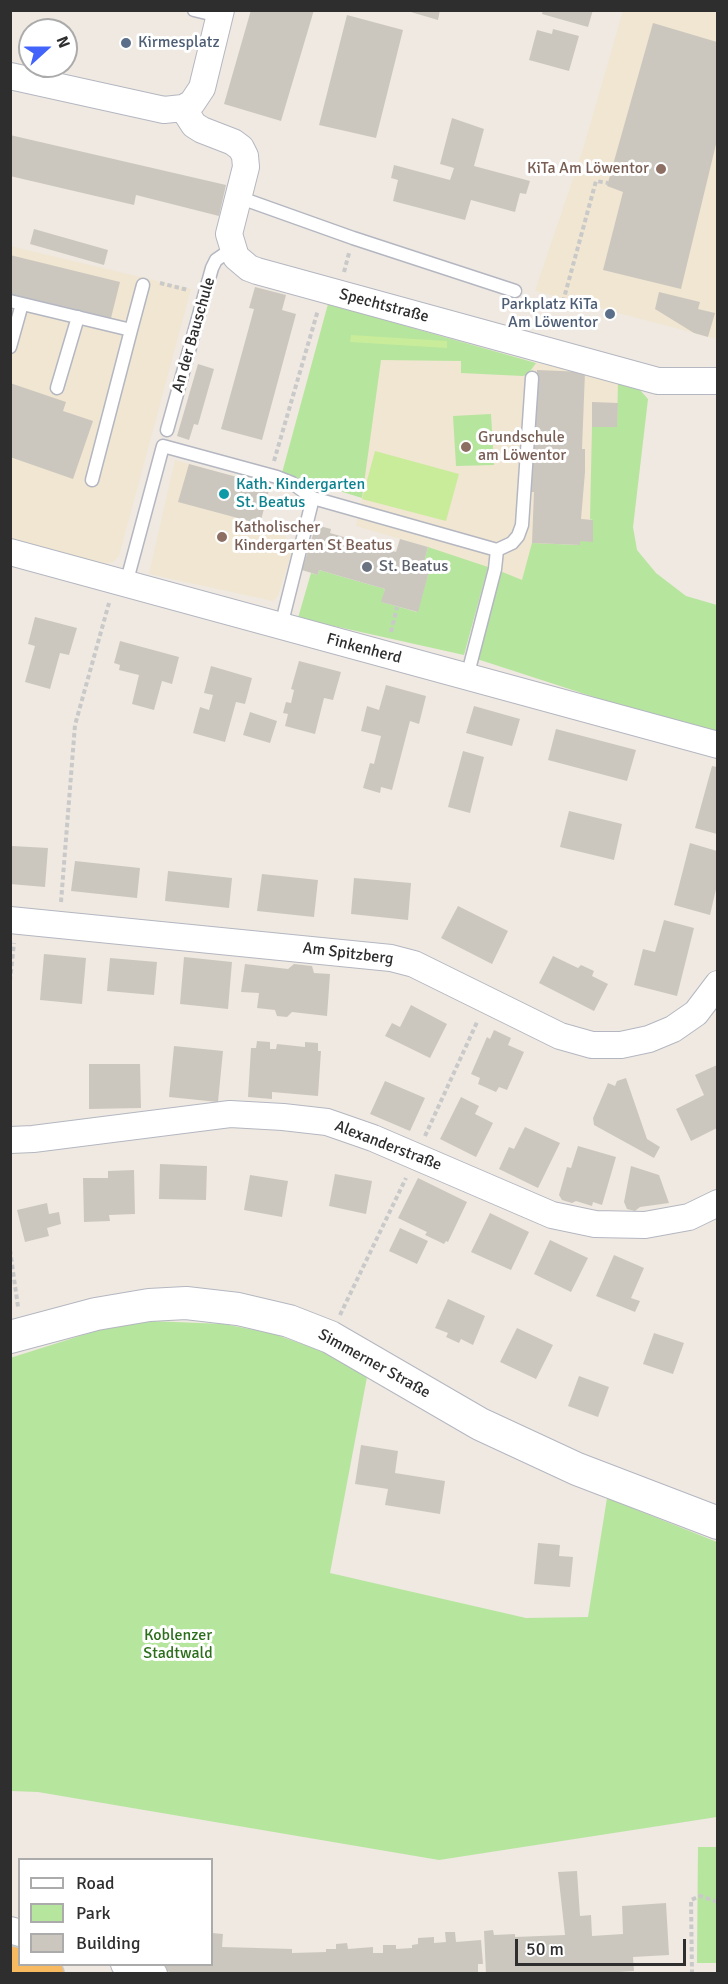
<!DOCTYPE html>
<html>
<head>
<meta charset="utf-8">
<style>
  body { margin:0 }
  #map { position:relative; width:728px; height:1984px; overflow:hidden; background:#efe9e1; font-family:Signika,sans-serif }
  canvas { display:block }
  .frame { position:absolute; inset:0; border:12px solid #2e2e2e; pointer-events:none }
  .legend { position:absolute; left:18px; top:1858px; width:195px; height:108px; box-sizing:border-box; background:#fff; border:2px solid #ababab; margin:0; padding:8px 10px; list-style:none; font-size:18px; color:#2e2e2e }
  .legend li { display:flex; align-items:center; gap:12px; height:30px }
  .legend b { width:30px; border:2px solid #ababab }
  .north { position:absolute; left:18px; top:18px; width:60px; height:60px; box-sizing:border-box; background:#fff; border:2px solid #ababab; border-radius:50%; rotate:69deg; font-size:16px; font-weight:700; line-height:24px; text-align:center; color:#2e2e2e }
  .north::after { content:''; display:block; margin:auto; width:21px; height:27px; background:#4264fb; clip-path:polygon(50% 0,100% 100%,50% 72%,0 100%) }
  .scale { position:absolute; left:515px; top:1939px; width:171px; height:27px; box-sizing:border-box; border:3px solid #2e2e2e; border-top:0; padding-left:8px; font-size:18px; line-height:21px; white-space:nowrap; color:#2e2e2e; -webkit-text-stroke:4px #fff; paint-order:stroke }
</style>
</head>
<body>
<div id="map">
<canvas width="728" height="1984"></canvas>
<div class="frame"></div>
<ul class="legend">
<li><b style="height:8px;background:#fff"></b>Road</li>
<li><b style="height:16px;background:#b6e59e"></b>Park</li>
<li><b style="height:16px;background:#cbc7bf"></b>Building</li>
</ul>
<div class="north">N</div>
<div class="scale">50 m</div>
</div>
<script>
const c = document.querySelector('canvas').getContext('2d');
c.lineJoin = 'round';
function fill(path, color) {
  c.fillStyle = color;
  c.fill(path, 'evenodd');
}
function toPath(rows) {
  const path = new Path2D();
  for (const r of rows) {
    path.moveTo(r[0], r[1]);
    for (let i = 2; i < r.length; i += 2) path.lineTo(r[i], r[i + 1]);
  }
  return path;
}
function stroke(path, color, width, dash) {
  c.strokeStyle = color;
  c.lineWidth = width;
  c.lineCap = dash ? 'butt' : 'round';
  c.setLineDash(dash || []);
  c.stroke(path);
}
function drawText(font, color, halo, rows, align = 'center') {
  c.font = font + ' Signika,sans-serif';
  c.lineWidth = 6;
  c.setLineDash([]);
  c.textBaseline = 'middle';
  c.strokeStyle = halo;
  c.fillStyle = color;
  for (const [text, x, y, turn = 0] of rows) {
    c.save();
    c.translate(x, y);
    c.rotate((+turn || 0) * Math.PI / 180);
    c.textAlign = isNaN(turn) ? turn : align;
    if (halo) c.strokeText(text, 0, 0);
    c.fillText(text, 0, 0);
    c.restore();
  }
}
fill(toPath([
  [623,11,717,11,717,339,535,291,584,146],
  [10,246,191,289,119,556,113,562,104,564,11,538],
  [328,304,536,363,585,372,618,382,648,399,633,527,522,580,428,547,356,526,362,498,282,473],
  [175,460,270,486,260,524,278,530,294,545,278,596,273,601,149,574]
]), '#f0e6d1');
fill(toPath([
  [328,304,536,363,528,374,523,376,461,373,461,361,381,360,362,498,282,473],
  [618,382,639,389,648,399,633,527,637,550,656,573,686,596,717,605,717,737,477,659,500,571,522,580,532,543,579,545,580,541,593,541,593,520,590,519,592,427,617,427],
  [491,414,494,465,456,466,453,416],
  [428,547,488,567,464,655,298,618,311,573,318,575,319,570,385,589,382,602,417,612,431,564,424,562],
  [151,1321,224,1324,274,1334,324,1352,367,1377,330,1573,526,1618,588,1617,607,1498,717,1542,717,1817,439,1860,38,1792,11,1791,10,1358,105,1328],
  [698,1847,717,1847,717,1963,697,1963]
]), '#b6e59e');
fill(toPath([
  [351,335,447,341,447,348,350,342],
  [375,451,459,474,446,521,362,499]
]), '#c9ec9a');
fill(toPath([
  [251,10,314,10,281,121,224,104],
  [404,10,440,10,438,20],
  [543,10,593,10,588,27,542,14],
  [347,15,403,30,376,138,319,125],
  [653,23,717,42,717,140,681,289,603,270,623,192,607,186],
  [553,29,579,36,569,71,529,60,537,30,552,34],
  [452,118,484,129,474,166,530,181,526,194,520,193,515,212,471,200,465,220,393,201,398,180,391,178,394,165,450,180,454,168,440,164],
  [10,135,226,185,219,216,136,195,134,205,10,176],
  [34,229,108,250,104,265,30,244],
  [10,255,120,282,111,318,10,294],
  [255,287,286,295,282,310,296,314,262,440,221,429,254,309,249,308],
  [659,292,700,302,698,309,715,313,708,337,694,333,655,309],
  [198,364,214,369,198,425,194,424,189,440,177,436],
  [537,370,585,372,582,449,585,449,585,472,581,519,593,520,593,542,580,541,580,545,532,543,534,492,530,492,531,470,532,447,535,447],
  [10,383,66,402,63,411,93,421,73,479,10,457],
  [592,402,618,403,617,427,592,427],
  [189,464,270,486,260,524,178,502],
  [316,525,331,529,330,533,396,552,400,539,428,547,424,562,431,564,418,612,381,602,385,589,319,570,318,575,302,570],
  [35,617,77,628,69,655,60,653,50,689,25,682,35,646,28,644],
  [120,641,179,657,172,684,162,681,154,710,132,704,139,675,119,670,120,665,114,663],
  [299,661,341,672,333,700,324,698,315,734,285,726,288,714,283,713,286,702,291,703,294,690,291,689],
  [211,666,252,678,245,704,236,702,225,742,193,733,200,707,209,710,213,695,204,693],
  [386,685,426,696,419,724,410,721,392,790,381,787,380,793,363,788,370,763,374,764,381,736,361,731,367,706,379,710],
  [474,706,520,719,512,746,466,733],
  [250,712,277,721,270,743,243,735],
  [556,729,636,750,627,781,548,760],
  [463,751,484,757,470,813,448,807],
  [712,766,717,767,717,834,695,828],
  [569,811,622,824,614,860,560,847],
  [690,843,717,851,717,885,710,915,674,905],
  [12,846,48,848,45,887,10,884],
  [75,861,140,868,137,898,71,891],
  [168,871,232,878,229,908,165,901],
  [262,874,318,880,314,917,257,911],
  [354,878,411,883,408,920,351,914],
  [458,906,508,931,492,964,441,938],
  [664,920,694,928,677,996,634,985,643,949,655,952],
  [44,954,86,958,82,1004,40,1000],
  [553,956,578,968,581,965,594,971,592,976,608,984,594,1011,539,983],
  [184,957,232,962,228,1009,180,1004],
  [110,958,157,962,154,995,107,991],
  [245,964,288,969,294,964,312,966,314,973,330,974,327,1016,292,1012,287,1017,277,1016,275,1010,257,1008,259,993,241,992],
  [411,1005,447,1024,430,1058,385,1036,392,1023,400,1027],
  [494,1030,511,1038,508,1045,524,1052,507,1090,499,1087,496,1092,478,1084,480,1078,471,1074,487,1037,490,1039],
  [257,1041,270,1042,270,1049,276,1049,277,1044,305,1047,305,1042,318,1043,318,1051,321,1051,318,1096,272,1092,272,1099,248,1097,251,1048,256,1048],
  [174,1046,223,1051,218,1102,169,1097],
  [89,1064,140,1064,141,1108,89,1109],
  [717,1065,717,1128,691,1141,676,1109,704,1095,695,1075],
  [626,1078,647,1139,660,1147,654,1158,594,1125,593,1118,608,1083,615,1086,617,1081],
  [385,1081,425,1098,410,1131,370,1114],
  [461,1097,479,1106,475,1114,493,1123,476,1157,440,1139],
  [525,1127,560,1143,538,1188,499,1169,509,1147,514,1149],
  [578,1146,616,1157,602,1205,593,1202,592,1206,576,1201,572,1203,562,1200,559,1195,567,1167,571,1168],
  [160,1164,207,1166,206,1200,159,1199],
  [631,1166,659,1175,669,1203,640,1207,635,1211,627,1209,624,1202],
  [134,1170,135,1214,109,1215,110,1221,84,1222,83,1178,108,1178,108,1171],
  [335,1174,372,1181,366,1214,329,1206],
  [250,1175,288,1181,282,1217,244,1210],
  [418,1178,467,1202,448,1242,446,1241,444,1244,425,1235,427,1232,398,1218],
  [47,1203,49,1214,59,1212,61,1224,47,1228,49,1236,25,1242,17,1210],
  [490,1213,529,1232,511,1270,471,1252],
  [400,1228,428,1241,417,1264,389,1251],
  [550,1240,588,1258,571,1292,534,1274],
  [614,1255,644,1268,631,1298,640,1301,635,1312,596,1296],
  [448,1299,485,1316,473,1345,461,1339,459,1343,446,1337,448,1333,435,1328],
  [517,1328,553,1345,536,1379,500,1362],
  [654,1333,684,1343,673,1374,643,1364],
  [579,1376,609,1387,598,1417,568,1406],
  [361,1445,398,1451,395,1473,445,1481,440,1514,385,1505,388,1489,355,1484],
  [538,1543,560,1545,559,1556,573,1557,570,1587,534,1584],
  [577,1871,580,1916,591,1915,592,1936,623,1934,622,1906,666,1903,669,1955,633,1957,634,1971,589,1974,486,1974,484,1931,493,1930,494,1935,515,1934,515,1937,565,1935,558,1872],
  [445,1932,455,1932,456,1942,481,1940,483,1964,478,1964,478,1974,176,1974,149,1965,212,1965,212,1933,223,1934,222,1947,292,1949,292,1953,326,1952,326,1949,336,1949,336,1944,347,1943,348,1949,373,1947,373,1953,383,1953,383,1945,396,1945,396,1949,412,1948,412,1945,418,1944,418,1938,434,1937,434,1943,446,1942]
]), '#cbc7bf');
const service = toPath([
  [194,10,219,16],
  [238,197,353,238,515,291],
  [10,301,131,330,143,285],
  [10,347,22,304],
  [57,388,78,317],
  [167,430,212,268,216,260,232,249],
  [92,480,131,330],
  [126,584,163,446,277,477,292,483,313,498,497,550],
  [281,626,313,498],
  [467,677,495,569,497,550,512,543,518,536,522,525,532,378]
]);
const minor = toPath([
  [10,76,164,110,183,108,192,103,202,88,221,10],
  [183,108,194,125,202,130,233,142,241,148,245,156,246,167,229,234,236,257,249,268,257,271,658,381,718,381],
  [10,552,718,745],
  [10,920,391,958,414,964,560,1036,592,1045,621,1045,649,1039,673,1029,696,1013,718,984],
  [10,1140,33,1139,230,1114,283,1117,327,1122,373,1138,552,1215,595,1224,645,1225,689,1217,718,1203],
  [10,1930,20,1933],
  [124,1964,154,1974]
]);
const tertiary = toPath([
  [10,1337,96,1314,149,1305,186,1303,238,1309,289,1321,330,1337,480,1424,577,1469,718,1523]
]);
const trunk = toPath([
  [10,1963,47,1974]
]);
stroke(service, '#b4b7c1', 15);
stroke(minor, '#b4b7c1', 28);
stroke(tertiary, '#b4b7c1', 34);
stroke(trunk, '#c9c9c9', 36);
stroke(toPath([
  [344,272,349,253],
  [160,283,188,290],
  [561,309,596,181,608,183],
  [274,461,318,310],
  [391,632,397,607],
  [61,902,75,725,109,603],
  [10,981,14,943],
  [425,1136,478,1020],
  [10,1250,18,1307],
  [340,1315,406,1178],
  [692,1974,691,1900,700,1896,718,1902]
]), '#c9c9c9', 4, [4.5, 3]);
stroke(service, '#fff', 12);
stroke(minor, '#fff', 26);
stroke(tertiary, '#fff', 32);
stroke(trunk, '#f8ba60', 33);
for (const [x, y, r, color] of [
  [126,43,6,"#5c6f8a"],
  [661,169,6,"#8d6e63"],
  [610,314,6,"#5c6f8a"],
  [466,447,6,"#8d6e63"],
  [224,494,6,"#0f9aa8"],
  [222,537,6,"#8d6e63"],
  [367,567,6,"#6b7280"]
]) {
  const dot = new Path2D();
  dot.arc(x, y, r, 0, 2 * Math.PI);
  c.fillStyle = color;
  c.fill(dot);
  stroke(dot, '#fff', 2);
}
drawText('16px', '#4e5e75', '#fff', [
  ["Kirmesplatz",138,43],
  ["Parkplatz KiTa",598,305,"right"],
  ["Am Löwentor",598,323,"right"]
], 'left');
drawText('16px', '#785e54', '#fff', [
  ["KiTa Am Löwentor",649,169,"right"],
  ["Grundschule",478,438],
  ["am Löwentor",478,456],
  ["Katholischer",234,528],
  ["Kindergarten St Beatus",234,546]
], 'left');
drawText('16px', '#2e2e2e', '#fff', [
  ["Spechtstraße",384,306,15],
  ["An der Bauschule",194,335,-74],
  ["Finkenherd",364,649,15],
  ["Am Spitzberg",348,954,7],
  ["Alexanderstraße",388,1146,21],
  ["Simmerner Straße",374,1364,29]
]);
drawText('16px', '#0d838f', '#fff', [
  ["Kath. Kindergarten",236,485],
  ["St. Beatus",236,503]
], 'left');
drawText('16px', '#5b616d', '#fff', [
  ["St. Beatus",379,567]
], 'left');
drawText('16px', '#2c6e1b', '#fff', [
  ["Koblenzer",178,1636],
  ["Stadtwald",178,1654]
]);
</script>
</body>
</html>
